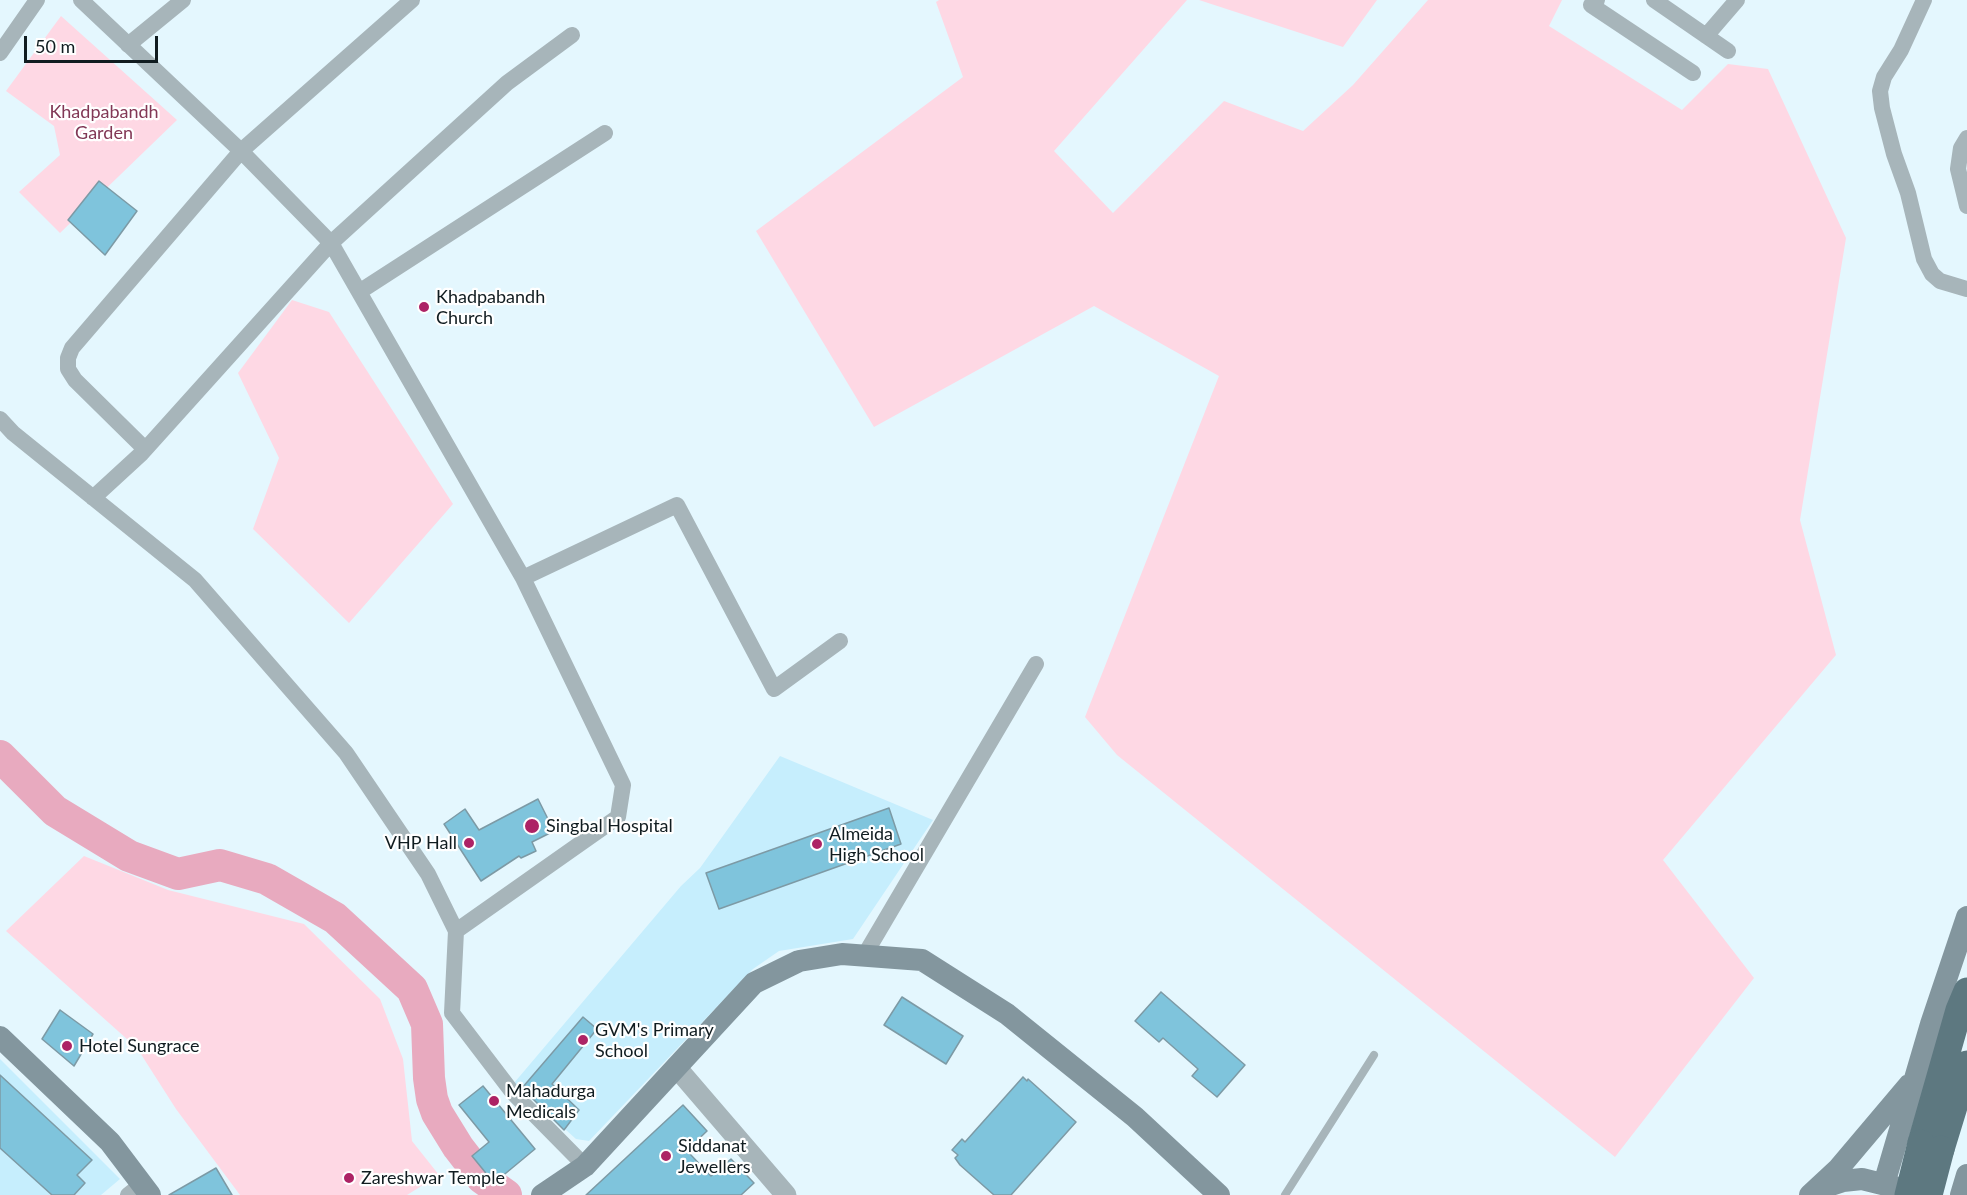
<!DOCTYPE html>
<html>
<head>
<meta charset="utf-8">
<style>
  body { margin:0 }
  #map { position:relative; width:1967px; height:1195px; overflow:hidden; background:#e4f7fe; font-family:Lato,sans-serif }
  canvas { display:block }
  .scale { position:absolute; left:24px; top:36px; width:134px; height:27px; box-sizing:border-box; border:3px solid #101c20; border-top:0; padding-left:8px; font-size:18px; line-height:21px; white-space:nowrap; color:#101c20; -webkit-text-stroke:4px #fff; paint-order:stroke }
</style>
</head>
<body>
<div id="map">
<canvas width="1967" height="1195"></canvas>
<div class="scale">50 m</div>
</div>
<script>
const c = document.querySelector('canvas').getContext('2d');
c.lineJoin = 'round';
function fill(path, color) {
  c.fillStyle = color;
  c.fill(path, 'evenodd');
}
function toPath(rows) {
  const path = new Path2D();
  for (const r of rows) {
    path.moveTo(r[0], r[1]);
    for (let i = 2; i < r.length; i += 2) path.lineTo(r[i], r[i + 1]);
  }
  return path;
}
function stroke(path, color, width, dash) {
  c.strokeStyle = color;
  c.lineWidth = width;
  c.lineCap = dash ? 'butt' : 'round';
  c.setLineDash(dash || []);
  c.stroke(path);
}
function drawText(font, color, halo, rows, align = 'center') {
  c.font = font + ' Lato,sans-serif';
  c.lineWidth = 4.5;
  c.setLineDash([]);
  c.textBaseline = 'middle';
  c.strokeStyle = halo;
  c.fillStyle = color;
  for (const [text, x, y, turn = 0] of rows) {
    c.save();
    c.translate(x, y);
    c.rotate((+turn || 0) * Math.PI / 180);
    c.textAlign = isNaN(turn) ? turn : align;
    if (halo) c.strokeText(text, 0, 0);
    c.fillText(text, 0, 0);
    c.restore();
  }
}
fill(toPath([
  [780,756,933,820,853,939,779,951,753,969,589,1141,576,1139,514,1083,681,886,700,868],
  [0,1059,120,1179,101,1195,0,1195]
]), '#c6eefd');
fill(toPath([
  [939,0,1187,0,1054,151,1113,213,1224,101,1303,131,1353,85,1428,0,1562,0,1549,26,1682,110,1728,64,1768,69,1846,238,1800,520,1836,655,1663,860,1754,978,1615,1157,1117,755,1085,717,1219,376,1094,306,874,427,756,231,963,77,936,2],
  [1199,0,1377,0,1343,47],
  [61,16,177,120,60,233,19,192,60,155,54,126,6,91],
  [292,300,329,312,453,504,349,623,253,529,279,458,238,373],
  [84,856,168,890,304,924,380,999,403,1059,412,1141,439,1175,407,1195,240,1195,176,1109,137,1048,6,931]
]), '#fed8e4');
stroke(toPath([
  [0,756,55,811,129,856,178,874,220,865,267,879,335,918,412,989,427,1024,429,1078,432,1099,437,1113,458,1147,482,1178,506,1195]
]), '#e8aabf', 32);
const building = toPath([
  [99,181,137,211,105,255,68,220,99,181],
  [538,799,554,831,532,842,536,851,521,858,519,856,481,881,444,824,465,809,479,830,538,799],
  [889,808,901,844,719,909,706,873,889,808],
  [1161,992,1245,1065,1217,1097,1192,1076,1198,1069,1163,1038,1159,1042,1135,1021,1161,992],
  [902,997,963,1036,946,1064,884,1025,902,997],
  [60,1010,93,1034,74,1066,42,1039,60,1010],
  [583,1017,597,1029,552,1084,579,1110,564,1130,522,1088,583,1017],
  [0,1075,92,1160,77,1175,85,1183,74,1195,52,1195,0,1148,0,1075],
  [1023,1077,1027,1081,1028,1079,1076,1122,1011,1195,994,1195,960,1165,955,1158,958,1155,952,1150,962,1139,965,1142,1023,1077],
  [483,1086,535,1149,494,1183,472,1156,489,1142,459,1105,483,1086],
  [683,1105,707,1131,688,1149,690,1151,689,1153,711,1176,731,1159,754,1183,741,1195,586,1195,683,1105],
  [216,1168,232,1195,169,1195,216,1168]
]);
fill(building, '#7fc4dc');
stroke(building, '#7d9aa5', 1.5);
stroke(toPath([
  [1285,1195,1374,1055]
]), '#a7b5ba', 8);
stroke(toPath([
  [81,0,241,151,331,243,507,83,572,35],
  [1597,0,1591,5,1693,73],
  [1654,0,1728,51],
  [1924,0,1901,50,1884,77,1880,91,1882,108,1894,154,1908,193,1924,259,1932,274,1940,281,1967,289],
  [1706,36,1737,0],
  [128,45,183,0],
  [0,53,37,0],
  [1967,138,1961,148,1958,169,1967,206],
  [359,292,605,133],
  [0,419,13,433,195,580,346,753,428,874,456,931,452,1013,513,1093,585,1166],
  [145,449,75,380,68,369,68,358,72,348,241,151,412,0],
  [93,498,142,453,331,243,523,578,677,505,774,689,840,641],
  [456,931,618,817,623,785,523,578],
  [864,956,1036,664],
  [128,1195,142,1184]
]), '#a7b5ba', 16);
stroke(toPath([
  [676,1067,786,1195]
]), '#a7b5ba', 21);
stroke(toPath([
  [0,1037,110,1142,150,1195],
  [1884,1184,1931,1024,1967,917],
  [1822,1188,1843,1181,1862,1179,1898,1188],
  [542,1195,585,1166,754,983,799,961,842,954,922,960,1007,1014,1135,1117,1219,1195],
  [1810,1195,1838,1169,1909,1085],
  [1961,1195,1967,1175]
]), '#83969e', 22);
stroke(toPath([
  [1921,1143,1959,1010,1967,991],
  [1941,1149,1967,1064]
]), '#5d7880', 27);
stroke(toPath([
  [1908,1195,1921,1143],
  [1929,1195,1941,1149]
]), '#5d7880', 27);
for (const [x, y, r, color] of [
  [424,307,6,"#ad2365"],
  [532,826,8,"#ad2365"],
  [469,843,6,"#ad2365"],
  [817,844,6,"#ad2365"],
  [583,1040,6,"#ad2365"],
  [67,1046,6,"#ad2365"],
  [494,1101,6,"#ad2365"],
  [666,1156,6,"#ad2365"],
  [349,1178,6,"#ad2365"]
]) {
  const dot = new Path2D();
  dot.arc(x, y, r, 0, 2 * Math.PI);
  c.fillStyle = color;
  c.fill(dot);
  stroke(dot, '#fff', 2);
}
drawText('18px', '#823856', '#fff', [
  ["Khadpabandh",104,112],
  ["Garden",104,133]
]);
drawText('18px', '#101c20', '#fff', [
  ["Khadpabandh",436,297],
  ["Church",436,318],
  ["Singbal Hospital",546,826],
  ["Almeida",829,834],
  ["High School",829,855],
  ["VHP Hall",457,843,"right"],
  ["GVM's Primary",595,1030],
  ["School",595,1051],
  ["Hotel Sungrace",79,1046],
  ["Mahadurga",506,1091],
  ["Medicals",506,1112],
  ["Siddanat",678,1146],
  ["Jewellers",678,1167],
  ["Zareshwar Temple",361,1178]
], 'left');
</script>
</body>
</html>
